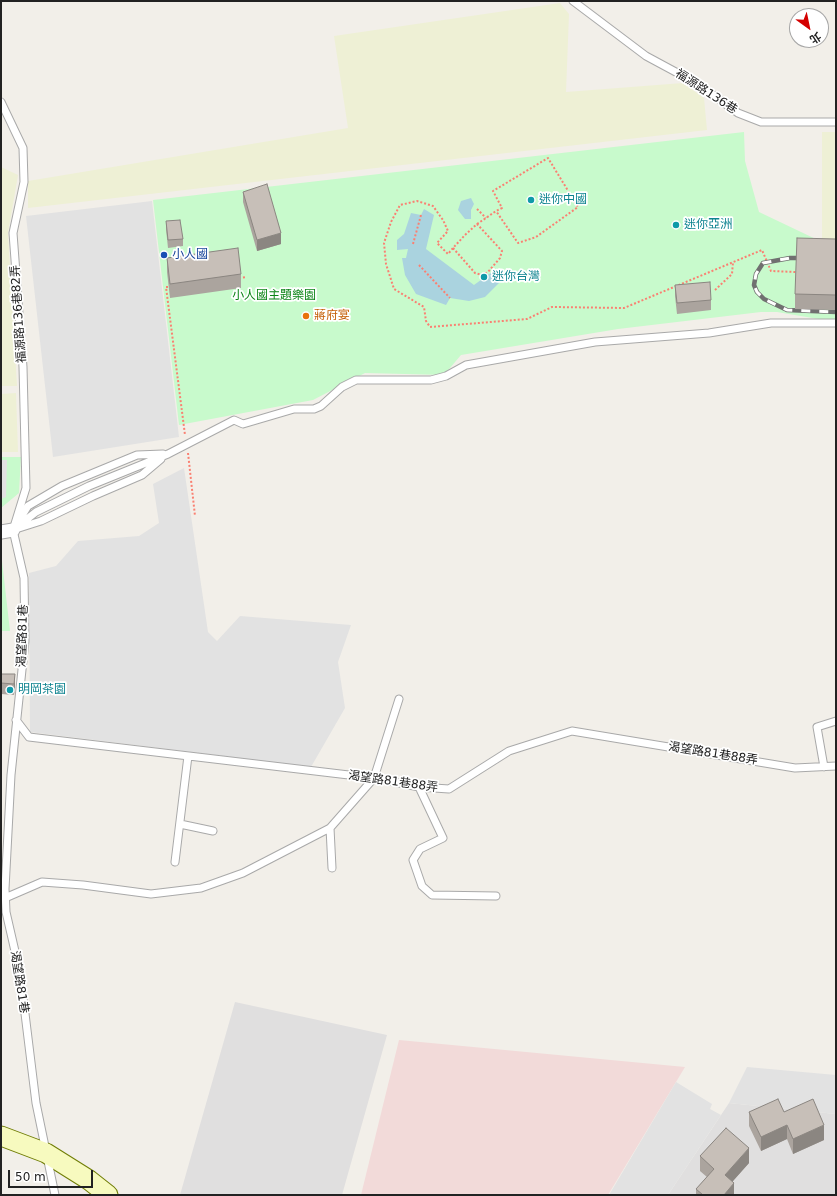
<!DOCTYPE html>
<html>
<head>
<meta charset="utf-8">
<style>
  body { margin:0 }
  #map { position:relative; width:837px; height:1196px; overflow:hidden; background:#f2efe9; font-family:"DejaVu Sans","Noto Sans TC",sans-serif }
  canvas { display:block }
  .frame { position:absolute; inset:0; border:2px solid #222; pointer-events:none }
  .north { position:absolute; left:789px; top:8px; width:40px; height:40px; box-sizing:border-box; background:#fff; border:1px solid #a7a7a7; border-radius:50%; rotate:147deg; font-size:11px; font-weight:700; line-height:16px; text-align:center; color:#222 }
  .north::after { content:''; display:block; margin:auto; width:14px; height:18px; background:#d40000; clip-path:polygon(50% 0,100% 100%,50% 72%,0 100%) }
  .scale { position:absolute; left:8px; top:1170px; width:85px; height:18px; box-sizing:border-box; border:2px solid #222; border-top:0; padding-left:5px; font-size:12px; line-height:14px; white-space:nowrap; color:#222; -webkit-text-stroke:3px #fff; paint-order:stroke }
</style>
</head>
<body>
<div id="map">
<canvas width="837" height="1196"></canvas>
<div class="frame"></div>
<div class="north">北</div>
<div class="scale">50 m</div>
</div>
<script>
const c = document.querySelector('canvas').getContext('2d');
c.lineJoin = 'round';
function fill(path, color) {
  c.fillStyle = color;
  c.fill(path, 'evenodd');
}
function toPath(rows) {
  const path = new Path2D();
  for (const r of rows) {
    path.moveTo(r[0], r[1]);
    for (let i = 2; i < r.length; i += 2) path.lineTo(r[i], r[i + 1]);
  }
  return path;
}
function stroke(path, color, width, dash) {
  c.strokeStyle = color;
  c.lineWidth = width;
  c.lineCap = dash ? 'butt' : 'round';
  c.setLineDash(dash || []);
  c.stroke(path);
}
function drawText(font, color, halo, rows, align = 'center') {
  c.font = font + ' "DejaVu Sans","Noto Sans TC",sans-serif';
  c.lineWidth = 3.5;
  c.setLineDash([]);
  c.textBaseline = 'middle';
  c.strokeStyle = halo;
  c.fillStyle = color;
  for (const [text, x, y, turn = 0] of rows) {
    c.save();
    c.translate(x, y);
    c.rotate((+turn || 0) * Math.PI / 180);
    c.textAlign = isNaN(turn) ? turn : align;
    if (halo) c.strokeText(text, 0, 0);
    c.fillText(text, 0, 0);
    c.restore();
  }
}
fill(toPath([
  [235,1002,387,1035,342,1195,180,1195],
  [729,1103,836,1114,836,1195,668,1195]
]), '#e0dfdf');
fill(toPath([
  [399,1040,685,1067,608,1195,361,1195]
]), '#f2dad9');
fill(toPath([
  [560,3,569,14,566,92,683,83,704,98,707,130,28,208,28,181,348,128,334,36],
  [822,132,836,132,836,241,822,242],
  [1,167,18,175,8,233,17,386,1,386],
  [16,393,18,452,1,452,1,394]
]), '#eef0d5');
fill(toPath([
  [744,132,745,161,759,212,822,242,836,241,836,322,777,312,761,312,618,329,461,355,444,375,365,373,313,400,179,425,153,200],
  [1,457,21,457,19,493,1,508],
  [1,561,2,561,10,631,1,631]
]), '#c8facc');
fill(toPath([
  [152,201,179,437,53,457,26,216],
  [1,460,7,460,6,497,1,499],
  [184,468,208,632,217,641,240,616,351,625,338,662,345,708,311,767,30,732,29,573,56,566,78,541,139,536,159,523,153,484],
  [747,1067,836,1075,836,1114,729,1103],
  [676,1082,712,1104,710,1109,721,1115,668,1195,609,1195]
]), '#e2e2e2');
fill(toPath([
  [471,198,474,204,471,210,471,219,465,219,458,210,461,201],
  [424,209,434,215,426,249,474,285,496,269,505,277,485,297,469,301,450,298,446,305,416,294,405,275,402,258,406,258,408,249,397,250,397,240,404,234,411,213,421,215]
]), '#aad3df');
const lane = toPath([
  [573,1,646,56,698,84,738,113,761,122,836,122],
  [1,102,23,148,24,182,13,233,23,367,26,488,13,530,24,578,25,641,11,775,5,889,6,912,20,973,36,1103,55,1195],
  [18,522,28,506,62,486,137,455,163,454],
  [19,528,41,521,93,496,142,475,161,459],
  [13,530,36,512,89,486,168,454,234,420,243,424,294,409,314,409,321,406,342,387,356,380,431,380,446,376,466,365,595,342,709,333,771,323,836,323],
  [16,720,29,737,374,778,419,787,449,789,509,751,572,731,795,768,836,766],
  [824,767,817,727,836,721],
  [419,787,443,838,420,849,413,860,422,886,432,895,496,896],
  [180,824,213,831],
  [330,828,332,868],
  [175,862,188,756],
  [5,898,42,882,83,885,151,894,201,888,243,873,330,828,374,778,399,699]
]);
const street = toPath([
  [1,532,13,530]
]);
const secondary = toPath([
  [1,1136,46,1153,89,1180,108,1195]
]);
stroke(lane, '#a9a9a9', 9);
stroke(street, '#a9a9a9', 15);
stroke(secondary, '#707d05', 21);
stroke(toPath([
  [477,209,486,218],
  [477,224,486,218,496,211,502,208,493,191,548,158,578,207,536,237,518,243,496,211],
  [413,244,421,215],
  [453,248,475,273,482,275,488,272,500,258,502,251,477,224,465,235,453,248,448,254,437,243,448,231,443,220,433,206,417,201,400,205,391,222,384,243,386,264,394,289,424,307,426,321,430,327,527,319,552,307,624,308,762,250,771,271,796,272],
  [419,265,450,298],
  [239,278,246,277],
  [172,287,166,287,185,435],
  [715,290,732,274,733,262],
  [188,453,195,516]
]), '#fa8072', 2, [2, 2]);
stroke(lane, '#fff', 7);
stroke(street, '#fff', 13);
stroke(secondary, '#f7fabf', 19);
const rail = toPath([
  [807,258,790,258,763,263,756,274,754,285,757,292,764,299,787,310,836,312]
]);
stroke(rail, '#707070', 4.5);
stroke(rail, '#fff', 3, [9]);
fill(toPath([
  [243,192,281,244,257,251,243,202],
  [166,221,183,239,183,246,168,248,166,229],
  [836,239,836,310,795,309,795,294],
  [167,258,241,274,241,288,170,298,167,272],
  [675,285,711,300,711,310,677,314,675,296],
  [1,674,15,674,15,685,14,695,1,694],
  [749,1112,784,1112,824,1140,793,1154,787,1139,761,1151,749,1126],
  [700,1156,749,1163,732,1182,734,1195,696,1195,696,1189,707,1177,700,1171]
]), '#aba49e');
fill(toPath([
  [281,233,281,244,257,251,257,240],
  [15,674,15,685,14,695,14,684],
  [787,1125,787,1139,761,1151,761,1137],
  [824,1125,824,1140,793,1154,793,1139],
  [749,1148,749,1163,725,1190,725,1175],
  [734,1183,734,1195,724,1195]
]), '#8b8681');
const building = toPath([
  [267,184,281,233,257,240,243,192,267,184],
  [180,220,183,239,168,240,166,221,180,220],
  [797,238,836,239,836,295,795,294,797,238],
  [238,248,241,274,170,284,167,258,238,248],
  [710,282,711,300,677,303,675,285,710,282],
  [1,674,15,674,14,684,1,683,1,674],
  [778,1099,784,1112,813,1099,824,1125,793,1139,787,1125,761,1137,749,1112,778,1099],
  [726,1128,749,1148,725,1175,734,1183,724,1195,703,1195,696,1189,714,1169,700,1156,726,1128]
]);
fill(building, '#c7bfb8');
stroke(building, '#8b8681', 1);
for (const [x, y, r, color] of [
  [531,200,4,"#0f9aa8"],
  [676,225,4,"#0f9aa8"],
  [164,255,4,"#1a4fb4"],
  [484,277,4,"#0f9aa8"],
  [306,316,4,"#e8710a"],
  [10,690,4,"#0f9aa8"]
]) {
  const dot = new Path2D();
  dot.arc(x, y, r, 0, 2 * Math.PI);
  c.fillStyle = color;
  c.fill(dot);
  stroke(dot, '#fff', 1.5);
}
drawText('12px', '#222', '#fff', [
  ["福源路136巷",706,92,33],
  ["福源路136巷82弄",19,314,-94],
  ["渴望路81巷",23,636,-88],
  ["渴望路81巷88弄",713,754,9],
  ["渴望路81巷88弄",393,782,8],
  ["渴望路81巷",19,982,81]
]);
drawText('12px', '#0d838f', '#fff', [
  ["迷你中國",539,200],
  ["迷你亞洲",684,225],
  ["迷你台灣",492,277],
  ["明岡茶園",18,690]
], 'left');
drawText('12px', '#164399', '#fff', [
  ["小人國",172,255]
], 'left');
drawText('12px', '#0c8416', '#fff', [
  ["小人國主題樂園",274,296]
]);
drawText('12px', '#c56008', '#fff', [
  ["蔣府宴",314,316]
], 'left');
</script>
</body>
</html>
